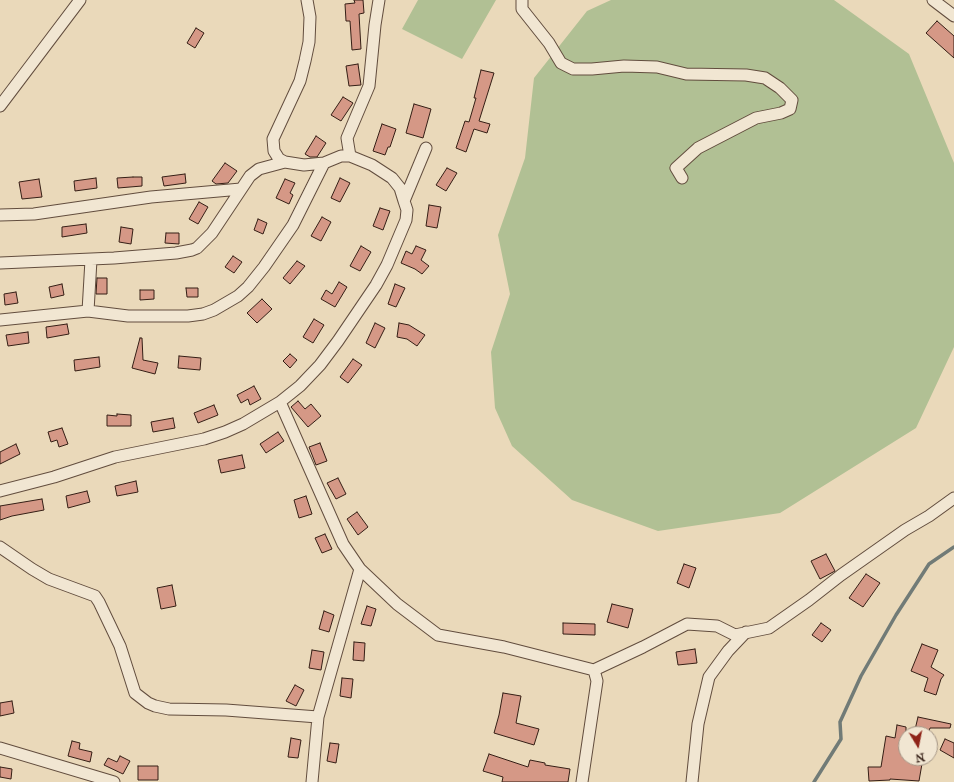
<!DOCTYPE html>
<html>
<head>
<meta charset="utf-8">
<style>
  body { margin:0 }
  #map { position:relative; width:954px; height:782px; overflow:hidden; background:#ead9ba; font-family:"IM FELL Great Primer",serif }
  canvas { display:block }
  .north { position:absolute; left:898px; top:726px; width:40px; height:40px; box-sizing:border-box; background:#f1e6d2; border:1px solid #a59686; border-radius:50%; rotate:170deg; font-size:11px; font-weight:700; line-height:16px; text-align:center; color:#341e15 }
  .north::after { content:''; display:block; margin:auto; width:14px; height:18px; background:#8f2418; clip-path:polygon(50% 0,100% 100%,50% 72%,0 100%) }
</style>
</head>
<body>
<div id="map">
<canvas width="954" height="782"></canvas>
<div class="north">N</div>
</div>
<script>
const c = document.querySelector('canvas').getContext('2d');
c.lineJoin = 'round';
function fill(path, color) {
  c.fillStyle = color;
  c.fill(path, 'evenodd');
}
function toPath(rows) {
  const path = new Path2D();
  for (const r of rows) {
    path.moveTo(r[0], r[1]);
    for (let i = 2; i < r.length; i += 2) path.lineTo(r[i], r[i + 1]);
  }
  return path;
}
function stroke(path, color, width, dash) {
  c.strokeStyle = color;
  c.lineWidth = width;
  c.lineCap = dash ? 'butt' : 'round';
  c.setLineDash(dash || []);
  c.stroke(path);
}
fill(toPath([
  [418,0,496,0,462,59,402,29],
  [611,0,834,0,909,54,954,163,954,347,916,428,780,513,658,531,572,500,512,446,495,408,491,352,510,294,498,235,525,158,534,78,587,11]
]), '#b1c094');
stroke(toPath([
  [814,782,841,739,840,722,861,676,896,615,929,564,954,547]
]), '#717b77', 3.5);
const building = toPath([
  [354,0,363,0,364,13,359,14,361,49,352,50,350,21,346,21,345,4,355,3,354,0],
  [937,21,954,36,954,58,926,33,937,21],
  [196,28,204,33,195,48,187,43,196,28],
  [358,64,361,85,349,86,346,66,358,64],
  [481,70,494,73,479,121,490,124,487,133,474,129,466,152,456,148,465,121,469,122,476,98,474,98,481,70],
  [343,97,353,103,341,121,331,115,343,97],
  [414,104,431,109,423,138,406,133,414,104],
  [382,124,396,129,390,147,388,147,385,155,373,151,382,124],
  [316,136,326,143,317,157,310,157,305,154,316,136],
  [225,163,237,171,228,183,216,184,212,181,225,163],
  [447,168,457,173,446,191,436,185,447,168],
  [185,174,186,183,164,186,162,177,185,174],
  [133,177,142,177,142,186,118,188,117,178,133,177],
  [96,178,97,188,75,191,74,181,96,178],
  [340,178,350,183,340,202,331,198,340,178],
  [39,179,42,197,22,199,19,182,39,179],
  [285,179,295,183,290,193,293,195,289,204,276,198,285,179],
  [199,202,208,207,198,224,189,219,199,202],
  [429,205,441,207,437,228,426,226,429,205],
  [380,208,390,211,383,230,373,226,380,208],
  [322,217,331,222,321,241,311,236,322,217],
  [258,219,267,223,263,234,254,230,258,219],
  [86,224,87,233,62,237,62,227,86,224],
  [121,227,133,229,131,244,119,242,121,227],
  [166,233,179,233,179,244,165,243,166,233],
  [361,246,371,252,360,271,350,266,361,246],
  [416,246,426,250,421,260,429,266,422,274,415,269,401,263,406,251,412,254,416,246],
  [233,256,242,262,234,273,225,267,233,256],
  [297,261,305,266,290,284,283,278,297,261],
  [97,278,107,278,107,294,96,294,97,278],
  [339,282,347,287,335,307,321,299,326,290,332,294,339,282],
  [62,284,64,295,51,298,49,287,62,284],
  [395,284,405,288,396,307,388,304,395,284],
  [186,288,198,288,198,297,187,297,186,288],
  [140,290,154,290,154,299,140,300,140,290],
  [16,292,18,303,5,305,4,294,16,292],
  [262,299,272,309,257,323,247,313,262,299],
  [314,319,324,325,313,343,303,337,314,319],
  [375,323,385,328,375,348,366,343,375,323],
  [399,323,409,325,425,335,417,346,407,339,397,337,399,323],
  [67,324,69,334,47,338,46,327,67,324],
  [28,332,29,343,8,346,6,335,28,332],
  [140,338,142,338,143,360,158,363,155,374,132,368,140,338],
  [290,354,297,360,290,368,283,361,290,354],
  [179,356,201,358,200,370,178,368,179,356],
  [99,357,100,367,75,371,74,360,99,357],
  [353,359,362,365,348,383,340,377,353,359],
  [254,386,261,399,250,405,248,399,241,403,237,395,254,386],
  [298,401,305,409,311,404,321,416,308,427,291,407,298,401],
  [214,405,218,415,198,423,194,413,214,405],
  [117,414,131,415,131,426,107,426,107,415,117,416,117,414],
  [173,418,175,428,153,432,151,422,173,418],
  [62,428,68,444,59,447,57,440,51,442,48,432,62,428],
  [278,432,284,441,266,453,260,444,278,432],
  [320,443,327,461,316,465,309,447,320,443],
  [16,444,20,454,0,464,0,452,16,444],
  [242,455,245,468,221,473,218,460,242,455],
  [338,478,346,494,336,499,327,483,338,478],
  [136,481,138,492,117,496,115,486,136,481],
  [87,491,90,502,68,508,66,496,87,491],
  [306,496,312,514,299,518,294,500,306,496],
  [42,499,44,510,12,516,0,520,0,506,42,499],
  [357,512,368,527,358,535,347,519,357,512],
  [325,534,332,549,322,553,315,538,325,534],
  [826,554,835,571,820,579,811,561,826,554],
  [684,564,696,568,689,588,677,583,684,564],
  [866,574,880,583,863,607,849,598,866,574],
  [172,585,176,606,161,609,157,588,172,585],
  [612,604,633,609,628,628,607,622,612,604],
  [367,606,376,609,371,626,361,624,367,606],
  [324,611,334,615,329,632,319,629,324,611],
  [563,623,595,624,595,635,563,634,563,623],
  [821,623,831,630,822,642,812,635,821,623],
  [354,642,365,643,364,661,353,660,354,642],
  [922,644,938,650,931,667,944,675,941,679,936,695,924,691,928,678,911,671,922,644],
  [695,649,697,663,678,665,676,652,695,649],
  [312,650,324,652,321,670,309,668,312,650],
  [342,678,353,679,351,698,340,696,342,678],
  [295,685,304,690,296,706,286,701,295,685],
  [503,693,521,696,516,723,539,729,534,745,494,733,499,715,503,693],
  [12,701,14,713,0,716,0,703,12,701],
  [918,717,951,724,950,728,930,728,928,734,914,734,918,717],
  [897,725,906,727,906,744,904,758,923,758,919,781,890,779,890,780,869,781,868,767,881,767,886,736,895,738,897,725],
  [291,738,301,740,298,758,288,757,291,738],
  [945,739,954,743,954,758,940,750,945,739],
  [72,741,80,743,79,749,92,752,90,762,68,756,72,741],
  [330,743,339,744,336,763,327,761,330,743],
  [489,754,528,767,530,760,545,763,545,765,570,769,568,782,502,782,503,777,483,771,489,754],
  [120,756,130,761,123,774,104,765,108,758,117,762,120,756],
  [138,766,158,766,158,780,138,780,138,766],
  [0,767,12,769,11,779,0,777,0,767]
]);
fill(building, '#d59886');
stroke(building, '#341e15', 1);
const minor = toPath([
  [522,0,522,9,549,43,561,63,573,69,592,69,624,66,657,67,686,74,746,75,765,78,780,88,792,100,790,109,781,113,756,118,698,148,676,168,682,178],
  [933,0,954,16],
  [0,106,80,0],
  [350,156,347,138,369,86,375,25,379,0],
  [404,201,426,148],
  [0,215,34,214,151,197,241,189],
  [0,263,114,258,176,253,192,250,197,248,212,233,250,176,259,169,285,162],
  [88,311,91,260],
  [0,320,88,311,128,316,188,316,203,314,214,310,238,296,248,287,264,267,293,225,324,163],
  [280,402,343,544,360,569,318,717,312,782],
  [0,491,54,477,115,457,204,439,225,432,243,424,280,402,300,386,320,365,338,341,376,285,387,265,406,220,407,210,404,201,400,188,392,178,372,165,350,156,341,156,324,163,304,165,285,162,279,159,274,151,273,139,300,81,305,61,309,42,310,17,307,0],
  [0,547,32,569,49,579,95,596,99,602,120,646,135,693,148,703,155,706,169,709,226,710,318,717],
  [360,569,397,604,438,635,504,647,594,670,597,681,582,782],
  [594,670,643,647,687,624,717,626,735,635,769,628,809,600,841,575,905,530,929,516,954,498],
  [0,748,114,782],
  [692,782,698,724,709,677,728,651,746,632]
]);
stroke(minor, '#624d3e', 13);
stroke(minor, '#f1e6d2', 11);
</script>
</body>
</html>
